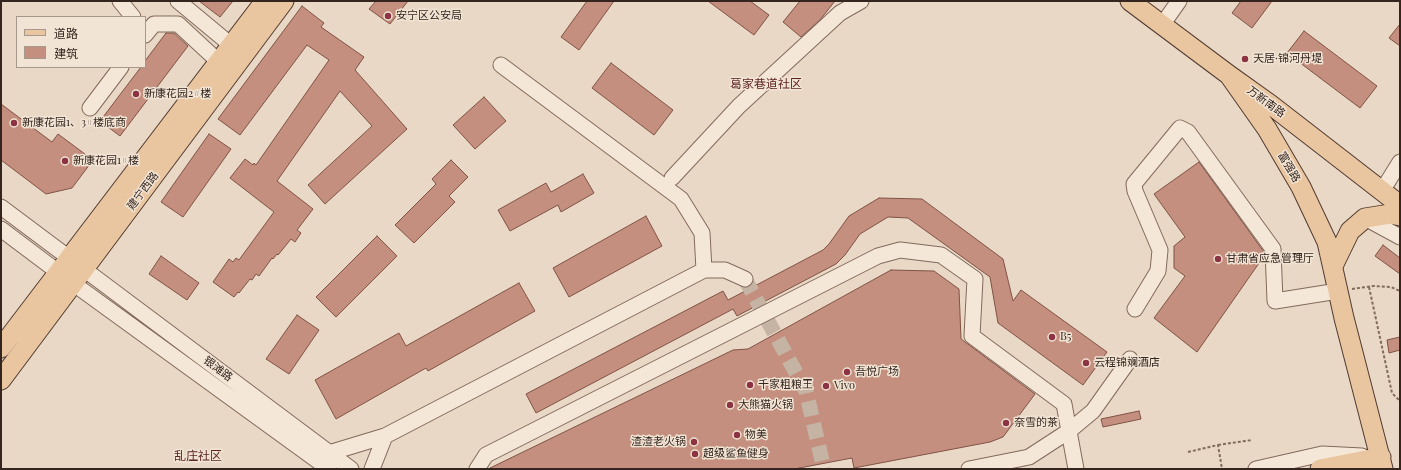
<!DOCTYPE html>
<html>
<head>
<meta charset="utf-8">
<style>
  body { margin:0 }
  #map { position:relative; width:1401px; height:470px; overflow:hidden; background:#e9d8c5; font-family:"Playfair Display","Noto Sans SC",serif }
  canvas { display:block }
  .frame { position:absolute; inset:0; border:2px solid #34261f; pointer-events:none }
  .legend { position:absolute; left:16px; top:16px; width:130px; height:52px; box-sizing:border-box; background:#f2e4d4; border:1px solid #a6988c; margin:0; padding:5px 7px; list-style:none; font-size:12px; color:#34261f }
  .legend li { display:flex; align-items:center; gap:8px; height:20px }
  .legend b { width:20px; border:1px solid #a6988c }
</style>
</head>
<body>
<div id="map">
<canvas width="1401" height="470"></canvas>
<div class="frame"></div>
<ul class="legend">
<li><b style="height:5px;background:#e9c6a0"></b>道路</li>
<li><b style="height:11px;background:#c48f7e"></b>建筑</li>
</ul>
</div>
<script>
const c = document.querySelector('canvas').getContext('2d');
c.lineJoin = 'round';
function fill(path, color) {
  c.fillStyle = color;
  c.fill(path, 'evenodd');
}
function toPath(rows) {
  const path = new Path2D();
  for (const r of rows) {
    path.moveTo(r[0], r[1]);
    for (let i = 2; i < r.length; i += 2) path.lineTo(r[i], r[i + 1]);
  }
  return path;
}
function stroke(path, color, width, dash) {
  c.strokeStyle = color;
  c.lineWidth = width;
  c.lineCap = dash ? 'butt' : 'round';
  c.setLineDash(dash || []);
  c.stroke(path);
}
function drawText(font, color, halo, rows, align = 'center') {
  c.font = font + ' "Playfair Display","Noto Sans SC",serif';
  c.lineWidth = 3;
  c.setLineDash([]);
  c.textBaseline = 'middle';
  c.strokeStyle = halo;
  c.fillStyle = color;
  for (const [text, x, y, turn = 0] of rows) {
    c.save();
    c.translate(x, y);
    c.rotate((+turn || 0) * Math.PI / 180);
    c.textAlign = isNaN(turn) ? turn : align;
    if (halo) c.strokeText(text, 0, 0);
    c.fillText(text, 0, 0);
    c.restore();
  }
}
const building = toPath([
  [199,1,233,1,220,17,199,1],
  [376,1,408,1,390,24,369,9,376,1],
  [587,1,614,1,579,50,561,37,587,1],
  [708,1,750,1,769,15,754,35,708,1],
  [800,1,835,1,820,20,801,37,783,22,800,1],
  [1241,1,1272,1,1252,28,1232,13,1241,1],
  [302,6,324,23,321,27,364,57,355,70,407,129,325,204,308,185,372,126,340,91,277,181,313,209,297,230,301,233,295,242,291,239,278,255,277,254,273,259,272,258,259,276,256,274,252,280,250,279,239,293,238,292,234,297,213,282,229,259,233,262,236,258,239,260,274,212,230,178,245,159,253,165,254,163,256,165,329,60,307,45,240,135,218,119,302,6],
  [1400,24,1400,46,1389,38,1400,24],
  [1304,31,1377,86,1360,108,1287,53,1304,31],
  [166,33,174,33,188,46,120,136,100,121,141,67,145,67,145,61,166,33],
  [611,63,673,110,654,135,592,88,611,63],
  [484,97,506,121,475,149,453,125,484,97],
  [1,104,52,142,58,134,93,160,72,188,46,194,1,160,1,104],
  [209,134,231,149,183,217,161,202,209,134],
  [451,160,468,177,449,196,455,202,414,243,395,225,436,184,432,179,451,160],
  [1199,162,1264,252,1264,256,1197,352,1154,318,1185,276,1174,268,1174,246,1185,237,1154,194,1199,162],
  [583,174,594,193,561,212,558,205,510,231,498,210,546,183,551,192,583,174],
  [879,198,922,199,1003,259,1013,301,1021,290,1107,352,1083,385,998,323,990,277,908,218,888,217,860,234,845,255,836,264,737,316,733,309,536,413,526,394,723,291,728,300,823,250,829,244,849,216,879,198],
  [646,216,662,246,569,297,553,268,646,216],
  [377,236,397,256,336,317,316,297,377,236],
  [1383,245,1400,258,1400,274,1375,256,1383,245],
  [161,256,199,283,187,300,149,274,161,256],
  [891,270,934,271,959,289,961,339,1035,394,1003,437,990,442,854,468,852,458,794,469,488,469,733,350,748,349,891,270],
  [519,283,535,311,428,371,426,368,336,419,315,380,399,333,406,346,519,283],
  [297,315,319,330,289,374,266,359,297,315],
  [1400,337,1400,350,1389,353,1387,340,1400,337],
  [1139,411,1141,419,1103,427,1101,419,1139,411]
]);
fill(building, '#c48f7e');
stroke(building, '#7f5245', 1);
stroke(toPath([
  [745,279,806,391,824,469]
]), '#c5b4a4', 15, [15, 8]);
const minor = toPath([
  [120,1,133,17],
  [178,1,231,45],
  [1162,25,1179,1],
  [145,35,154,24,178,24,219,62],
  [501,65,681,199,702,233,704,270],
  [90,108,121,67],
  [672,178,739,106,840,13,861,1],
  [1382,191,1400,162],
  [1,207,351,469],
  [1365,218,1400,237],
  [1,229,74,284,329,469],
  [1135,309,1158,271,1160,250,1135,191,1134,184,1180,128,1188,132,1273,249,1275,301,1338,291],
  [329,453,385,436,704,270,725,270,745,279],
  [372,469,385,436],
  [477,469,486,455,878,256,900,250,941,255,975,279,972,336,1064,404,1076,469],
  [969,469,1029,457,1069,431,1093,411,1130,359],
  [1256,469,1322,454,1362,456]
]);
const major = toPath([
  [1130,1,1229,75,1271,105,1400,205],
  [1229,75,1267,129,1301,187,1327,242,1344,318,1383,469],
  [1333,266,1350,231,1365,218,1390,214,1400,216],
  [1,348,265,1],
  [1,380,284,1],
  [1320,469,1381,457]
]);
stroke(minor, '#826a5d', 17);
stroke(major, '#513a31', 21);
stroke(toPath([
  [1369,287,1392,393,1400,401],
  [1352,289,1373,286,1391,287,1400,291],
  [1218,445,1252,440],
  [1188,452,1218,445,1222,469]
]), '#826a5d', 2, [3, 2]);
stroke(minor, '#f5e7d7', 15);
stroke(major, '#e9c6a0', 19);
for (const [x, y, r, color] of [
  [388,16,4,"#8b3343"],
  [1245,59,4,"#8b3343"],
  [136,94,4,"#8b3343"],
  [14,123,4,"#8b3343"],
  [65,161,4,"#8b3343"],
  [1218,259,4,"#8b3343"],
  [1052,337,4,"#8b3343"],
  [1086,363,4,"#8b3343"],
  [847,372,4,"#8b3343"],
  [750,385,4,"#8b3343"],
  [826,386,4,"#8b3343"],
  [730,405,4,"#8b3343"],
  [1006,423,4,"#8b3343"],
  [737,435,4,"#8b3343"],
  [694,442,4,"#8b3343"],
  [695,454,4,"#8b3343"]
]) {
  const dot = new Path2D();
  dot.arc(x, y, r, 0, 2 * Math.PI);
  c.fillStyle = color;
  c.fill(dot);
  stroke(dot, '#f2e4d4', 1.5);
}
drawText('11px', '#34261f', '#f2e4d4', [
  ["安宁区公安局",396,16],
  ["天居·锦河丹堤",1253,59],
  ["新康花园2#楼",144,94],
  ["新康花园1、3#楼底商",22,123],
  ["新康花园1#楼",73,161],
  ["甘肃省应急管理厅",1226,259],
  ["B5",1060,337],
  ["云程锦斓酒店",1094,363],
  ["吾悦广场",855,372],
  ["千家粗粮王",758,385],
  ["Vivo",834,386],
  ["大熊猫火锅",738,405],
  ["奈雪的茶",1014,423],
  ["物美",745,435],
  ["渣渣老火锅",686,442,"right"],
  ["超级鲨鱼健身",703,454]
], 'left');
drawText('11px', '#34261f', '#f2e4d4', [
  ["万新南路",1266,102,36],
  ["富强路",1289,167,60],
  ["建宁西路",143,191,-53],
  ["银滩路",218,369,37]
]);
drawText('12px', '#5c2523', '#f2e4d4', [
  ["葛家巷道社区",766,84],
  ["乱庄社区",198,456]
]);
</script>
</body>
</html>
